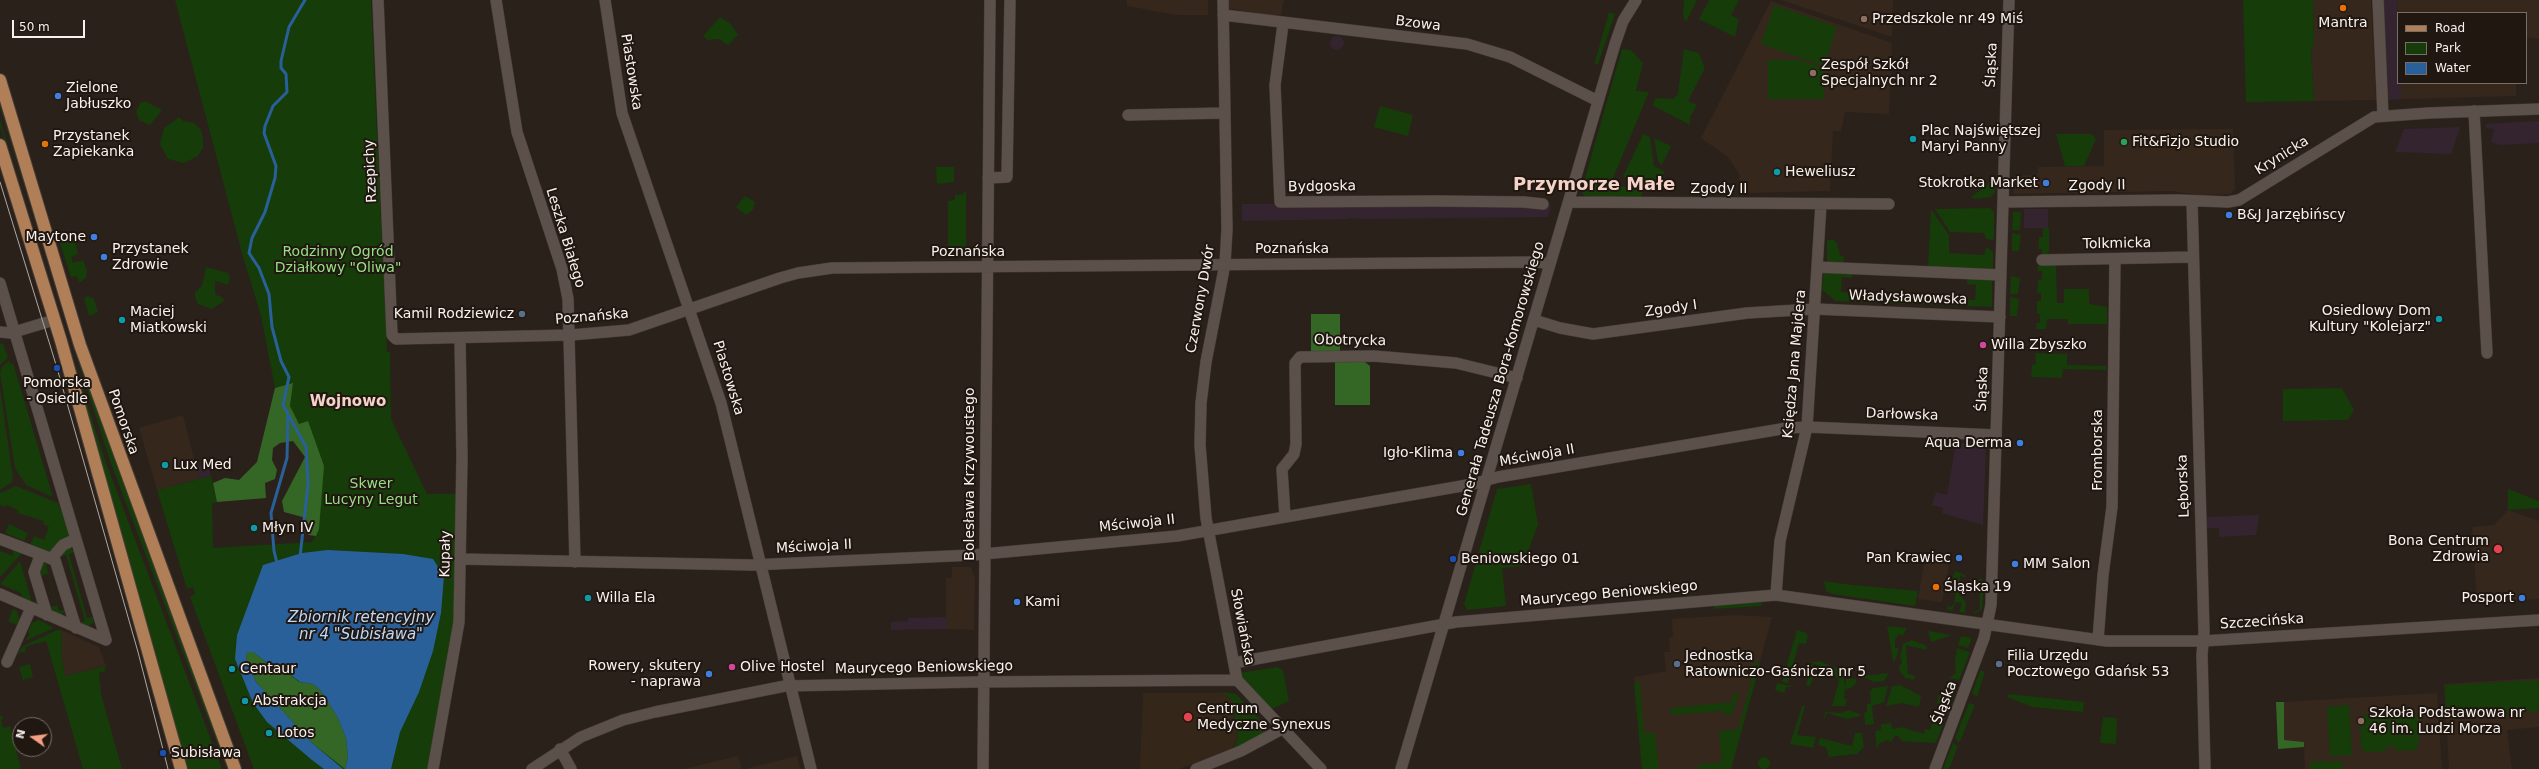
<!DOCTYPE html>
<html>
<head>
<meta charset="utf-8">
<style>
  body { margin:0 }
  #map { position:relative; width:2539px; height:769px; overflow:hidden; background:#2a211b; font-family:"DejaVu Sans",sans-serif }
  canvas { display:block }
  .legend { position:absolute; left:2397px; top:12px; width:130px; height:72px; box-sizing:border-box; background:#201711; border:1px solid #766e69; margin:0; padding:5px 7px; list-style:none; font-size:12px; color:#f8f1ed }
  .legend li { display:flex; align-items:center; gap:8px; height:20px }
  .legend b { width:20px; border:1px solid #766e69 }
  .north { position:absolute; left:12px; top:717px; width:40px; height:40px; box-sizing:border-box; background:#201711; border:1px solid #766e69; border-radius:50%; rotate:284deg; font-size:11px; font-weight:700; line-height:16px; text-align:center; color:#f8f1ed }
  .north::after { content:''; display:block; margin:auto; width:14px; height:18px; background:#f39f83; clip-path:polygon(50% 0,100% 100%,50% 72%,0 100%) }
  .scale { position:absolute; left:12px; top:20px; width:73px; height:18px; box-sizing:border-box; border:2px solid #f8f1ed; border-top:0; padding-left:5px; font-size:12px; line-height:14px; white-space:nowrap; color:#f8f1ed; -webkit-text-stroke:3px #201711; paint-order:stroke }
</style>
</head>
<body>
<div id="map">
<canvas width="2539" height="769"></canvas>
<ul class="legend">
<li><b style="height:5px;background:#b07f57"></b>Road</li>
<li><b style="height:11px;background:#153c09"></b>Park</li>
<li><b style="height:11px;background:#29609a"></b>Water</li>
</ul>
<div class="north">N</div>
<div class="scale">50 m</div>
</div>
<script>
const c = document.querySelector('canvas').getContext('2d');
c.lineJoin = 'round';
function fill(path, color) {
  c.fillStyle = color;
  c.fill(path, 'evenodd');
}
function toPath(rows) {
  const path = new Path2D();
  for (const r of rows) {
    if (r.length === 3) {
      path.moveTo(r[0] + r[2], r[1]);
      path.arc(r[0], r[1], r[2], 0, 2 * Math.PI);
      continue;
    }
    path.moveTo(r[0], r[1]);
    for (let i = 2; i < r.length; i += 2) path.lineTo(r[i], r[i + 1]);
  }
  return path;
}
function stroke(path, color, width, dash) {
  c.strokeStyle = color;
  c.lineWidth = width;
  c.lineCap = dash ? 'butt' : 'round';
  c.setLineDash(dash || []);
  c.stroke(path);
}
function drawText(font, color, halo, rows, align = 'center') {
  c.font = font + ' "DejaVu Sans",sans-serif';
  c.lineWidth = 4;
  c.setLineDash([]);
  c.textBaseline = 'middle';
  c.strokeStyle = halo;
  c.fillStyle = color;
  for (const [text, x, y, turn = 0] of rows) {
    c.save();
    c.translate(x, y);
    c.rotate((+turn || 0) * Math.PI / 180);
    c.textAlign = isNaN(turn) ? turn : align;
    if (halo) c.strokeText(text, 0, 0);
    c.fillText(text, 0, 0);
    c.restore();
  }
}
fill(toPath([
  [1127,0,1208,0,1208,15,1177,15,1127,6],
  [1227,0,1284,0,1280,18,1227,8],
  [1781,0,1893,0,1892,37],
  [2313,0,2371,0,2376,100,2314,101,2311,49,2314,43],
  [2397,0,2539,0,2539,39,2526,37,2526,13,2398,13,2398,26],
  [1771,1,1892,43,1889,114,1845,112,1841,131,1833,131,1830,191,1740,193,1739,174,1728,157,1701,138],
  [2401,83,2516,83,2516,96,2401,99],
  [2233,129,2235,188,2231,194,2199,195,2172,191,2013,194,2014,176,2038,175,2038,167,2104,166,2104,130],
  [183,415,199,479,157,490,139,428],
  [2508,510,2539,521,2539,599,2477,603,2472,527,2494,525],
  [1925,558,1949,565,1942,602,1918,599],
  [952,567,971,567,975,578,974,630,946,629,946,578,952,578],
  [1735,615,1772,617,1731,769,1642,769,1634,677,1666,671,1664,652,1670,652,1669,638,1673,637,1672,619],
  [61,630,99,647,106,666,65,676,62,658],
  [2539,678,2539,727,2507,730,2512,769,2449,769,2444,684],
  [2437,693,2442,769,2305,769,2304,742,2284,740,2284,702],
  [738,756,742,769,684,769],
  [797,756,800,769,745,769]
]), '#36271d');
fill(toPath([
  [2382,0,2397,0,2398,83,2401,83,2401,99,2387,100],
  [1337,43,7],
  [2539,121,2539,143,2500,145,2491,142,2494,129,2486,128,2485,124],
  [2460,127,2451,154,2395,152,2404,129],
  [1462,203,1551,205,1548,217,1364,219,1352,218,1348,219,1242,221,1242,204],
  [2024,209,2048,209,2048,228,2024,228],
  [1956,443,1979,444,1986,450,1983,525,1942,513,1943,508,1932,505,1936,492,1947,495],
  [208,464,211,476,199,479,196,467],
  [2259,515,2256,535,2219,537,2219,528,2207,528,2207,517],
  [946,617,946,629,891,630,891,622,908,621,908,618]
]), '#34242f');
fill(toPath([
  [1143,693,1223,693,1232,700,1238,738,1232,748,1179,769,1140,769]
]), '#342719');
fill(toPath([
  [175,0,371,0,387,352,390,352,391,419,427,494,457,494,455,618,429,769,254,769,190,597,195,594,193,587,187,589,157,490,211,476,217,502,212,503,213,548,312,542,319,529,308,421,299,425,290,406,293,384,275,388,261,316,243,257],
  [1684,0,1697,0,1686,22,1683,16],
  [1709,0,1739,0,1731,15,1739,19,1735,37,1699,19],
  [2243,0,2313,0,2314,43,2311,49,2314,101,2246,102],
  [1774,5,1837,27,1824,66,1761,44],
  [1609,12,1615,14,1598,64,1594,65],
  [720,17,731,24,738,35,728,45,719,39,708,40,703,36],
  [1622,49,1631,50,1643,63,1636,91,1649,92,1611,183,1642,192,1642,197,1586,197,1581,192],
  [1684,49,1699,53,1705,68,1688,101,1697,105,1690,117,1690,125,1652,105,1656,98,1673,99,1678,94],
  [1768,60,1799,60,1825,68,1824,99,1768,99],
  [0,99,38,224,37,226,0,106],
  [145,101,162,110,150,125,139,120,136,112,140,103],
  [1380,106,1413,115,1408,136,1374,127],
  [179,117,183,121,194,123,201,130,203,139,203,148,198,156,184,163,168,159,160,144,164,128],
  [0,120,33,229,0,126],
  [1643,134,1650,137,1654,166,1665,172,1657,185,1623,177],
  [2056,134,2092,134,2096,139,2084,166,2065,166],
  [1654,138,1671,146,1662,165,1658,162],
  [936,167,954,167,954,182,937,184],
  [1993,176,1995,177,1995,192,1991,197,1973,199,1971,197,1986,186],
  [966,191,966,251,958,255,940,256,947,252,948,247,948,201,955,200,955,195,962,195],
  [745,196,755,202,753,210,746,215,736,207],
  [1990,208,1994,212,1994,239,1991,240,1986,239,1984,233,1950,232,1935,209],
  [1931,209,1949,235,1949,253,1984,255,1986,247,1993,251,1993,270,1928,268],
  [2013,212,2021,212,2020,230,2012,230],
  [2043,228,2049,228,2049,251,2048,254,2042,256,2042,249,2038,249,2039,237,2043,237],
  [72,231,78,254,71,257,73,263,83,260,87,271,86,278,79,283,77,276,71,277,59,240,63,233],
  [2012,233,2021,235,2019,251,2012,251],
  [1827,240,1834,240,1837,243,1840,255,1844,257,1843,263,1827,262],
  [2056,264,2057,303,2064,303,2064,289,2089,289,2089,304,2107,307,2107,324,2068,324,2068,319,2047,319,2046,329,2036,329,2037,323,2040,323,2040,314,2037,314,2037,301,2041,301,2041,293,2037,293,2038,280,2042,279,2042,271,2038,271,2038,265],
  [206,267,228,273,230,278,228,285,215,281,215,294,223,298,224,301,212,309,198,304,195,297,195,292,202,286],
  [1824,270,1852,271,1852,278,1842,277,1841,292,1975,300,1976,285,1967,284,1967,278,1992,279,1992,307,1836,301,1822,290],
  [2011,276,2020,278,2018,294,2010,294],
  [88,296,94,299,98,312,89,316,84,298],
  [2010,297,2019,299,2017,316,2010,316],
  [0,343,4,345,8,358,0,365],
  [77,350,108,441,229,769,227,769,110,461,75,351],
  [71,352,105,460,222,769,187,769,69,353],
  [2035,353,2067,354,2067,365,2106,366,2106,370,2063,369,2062,378,2031,377,2032,365,2036,364],
  [9,360,10,364,13,363,53,497,26,485,15,468,0,373,2,367],
  [0,388,13,478,12,482,0,490],
  [2342,388,2354,410,2348,420,2283,421,2283,389],
  [1531,484,1538,524,1523,566,1502,568,1506,606,1467,610,1464,604,1497,489],
  [16,486,58,503,61,511,65,513,69,536,47,553,30,545,34,536,44,540,49,527,43,524,44,521,17,513,18,510,6,505,4,507,0,505,0,493],
  [2508,489,2539,501,2539,508,2508,510],
  [9,524,28,533,24,541,5,533],
  [70,547,75,552,69,554,87,618,94,617,93,623,88,627,79,623,85,621,66,555,60,557,61,551],
  [13,548,22,553,0,577,0,551,13,556],
  [20,561,32,602,40,600,37,606,23,602,21,593,0,584],
  [49,561,53,563,46,565,59,611,67,609,61,616,52,612,49,608,57,605,48,574,40,576,39,573,43,563],
  [1955,571,1965,575,1965,578,1960,575,1959,595,1966,602,1965,613,1959,612,1962,603,1956,602,1952,611,1947,609,1948,605,1951,607,1954,604,1957,584,1952,579],
  [1979,578,1982,579,1984,585,1982,609,1975,614,1974,612,1980,609],
  [1824,581,1844,584,1918,591,1915,606,1832,594,1826,591],
  [1762,602,1761,606,1713,609,1716,605],
  [13,609,17,611,19,619,17,625,8,621],
  [39,620,54,628,25,641,30,634,28,632,32,623],
  [1887,626,1907,628,1903,636,1899,634,1895,639,1895,648,1899,648,1895,661,1893,661],
  [57,630,61,630,62,658,65,676,106,666,105,671,99,673,101,694,122,769,83,769,46,641,25,647,26,651,17,654,23,646],
  [1797,630,1806,633,1808,636,1806,644,1799,643,1788,683,1782,682],
  [1928,631,1952,635,1931,642],
  [1961,636,1972,638,1968,648,1958,645],
  [1912,640,1927,646,1926,650,1906,645,1908,674,1915,676,1914,680,1905,678,1900,672,1899,666,1902,662,1900,657,1903,644],
  [1957,648,1970,652,1959,680,1949,678,1956,673,1955,659],
  [1820,661,1849,674,1844,677,1845,688,1846,679,1856,679,1856,683,1851,688,1845,689,1844,698,1847,700,1845,706,1832,706,1839,681,1831,670,1813,663,1809,676,1813,677,1810,686,1806,685,1812,662],
  [1753,662,1760,664,1731,769,1698,769,1698,764,1722,762,1719,731,1738,729,1751,682],
  [30,664,33,677,23,680,19,667],
  [1277,667,1283,670,1289,701,1272,709,1240,678,1239,673],
  [1980,671,1985,671,1977,697,1972,693],
  [1889,673,1884,681,1874,682,1862,676],
  [2539,680,2539,711,2446,716,2445,685],
  [1640,682,1644,733,1655,733,1659,769,1642,769,1634,683],
  [1777,683,1794,687,1786,687,1771,744,1784,693,1775,690],
  [1955,684,1957,687,1936,743,1902,741,1898,736,1895,736,1891,742,1887,740,1879,744,1877,750,1875,731,1881,730,1881,724,1891,723,1892,729,1902,727,1924,734,1925,729,1930,730,1939,704,1937,703,1939,694,1950,697],
  [1900,685,1921,696,1919,707,1902,703,1886,706,1892,686],
  [1888,686,1884,702,1872,706,1874,724,1865,725,1864,713,1867,712,1867,704,1871,703,1870,692,1873,688],
  [1222,692,1236,694,1271,732,1233,749,1238,738,1232,700],
  [1739,693,1733,712,1729,716,1725,715,1723,711,1670,715,1671,708,1733,702,1732,694],
  [2009,694,2084,702,2083,712,2033,707,2007,697],
  [1969,703,1975,705,1960,741,1958,742,1955,738],
  [2349,705,2352,755,2330,756,2327,707],
  [1802,706,1805,706,1797,735,1816,737,1813,748,1790,744],
  [1849,710,1860,714,1860,716,1847,719,1827,713,1823,722,1825,712,1841,713],
  [2415,712,2415,716,2418,716,2419,745,2417,745,2417,750,2395,751,2395,746,2386,747,2386,751,2364,752,2364,748,2361,748,2360,719,2362,719,2362,715,2384,713,2385,718,2393,717,2393,713],
  [0,715,4,718,1,720,3,728,10,726,21,769,0,769],
  [2103,717,2117,718,2116,744,2100,743],
  [1855,733,1862,733,1864,747,1857,754,1829,757,1826,747,1818,745,1820,738,1852,746],
  [1953,743,1958,746,1949,769,1943,769],
  [1764,763,6],
  [2342,761,2343,769,2310,769,2310,762]
]), '#153c09');
fill(toPath([
  [1311,314,1340,314,1340,351,1311,351],
  [1335,361,1365,362,1370,366,1370,405,1335,405],
  [293,383,290,406,299,424,308,421,324,466,319,529,316,536,309,535,305,532,306,518,284,512,282,501,305,457,293,441,280,443,273,448,272,460,277,470,275,479,265,483,266,498,217,502,213,483,225,478,239,480,257,462,275,388],
  [247,652,253,652,266,662,280,667,299,682,313,684,321,691,338,718,346,738,348,758,345,769,312,743,256,682,246,659],
  [2276,702,2284,702,2284,740,2304,742,2304,747,2278,749]
]), '#346726');
fill(toPath([
  [328,550,403,554,433,559,444,576,441,613,433,651,419,692,400,732,391,769,345,769,348,758,346,738,338,718,321,691,313,684,300,682,280,667,266,662,253,652,247,652,246,659,256,682,312,743,343,769,324,769,312,760,267,722,253,703,235,659,237,635,263,565,302,553]
]), '#29609a');
stroke(toPath([
  [300,557,308,485,306,447,283,405,289,377,281,361,272,327,269,294,259,268,249,253,252,238,265,212,275,178,276,166,264,133,265,126,273,106,287,92,286,74,281,68,281,61,289,27,305,0],
  [277,563,274,551,271,513,287,458,288,414]
]), '#29609a', 3);
const minor = toPath([
  [378,0,392,335,396,339,571,335,629,330,780,278,798,273,832,268,1538,262,1550,264],
  [496,0,517,132,562,269,568,299,575,562],
  [605,0,622,113,721,403,811,769],
  [1223,0,1227,229,1225,264,1206,362,1201,403,1200,445,1206,518,1237,680,1321,769],
  [2378,0,2383,116],
  [1223,15,1467,44,1510,57,1598,101],
  [1283,24,1275,85,1280,202,1436,201,1524,202,1543,204],
  [2474,111,2487,353],
  [1128,115,1225,113],
  [988,178,1007,177,1010,0],
  [2192,201,2204,632,2202,655,2205,769],
  [1569,202,1889,204],
  [2003,202,2178,200,2228,202,2239,200,2374,117,2429,113,2539,109],
  [2042,260,2193,257],
  [1817,267,2001,275],
  [0,283,106,640],
  [1534,320,1560,328,1593,334,1747,313,1815,309,2000,317],
  [0,332,11,333,54,320],
  [1285,517,1282,469,1294,454,1296,444,1295,363,1300,357,1374,356,1456,363,1517,378],
  [0,539,55,560,76,628],
  [40,556,34,572,47,615],
  [51,559,63,545,76,539],
  [461,559,752,565,973,555,1177,536,1473,484,1498,477,1787,428,1807,427,1996,435],
  [0,594,106,640],
  [1776,595,1780,541,1807,427,1821,204],
  [2098,640,2103,575,2112,507,2115,259],
  [7,662,31,608],
  [1234,663,1456,622,1776,595,2107,641,2203,641,2539,620],
  [560,749,571,769],
  [433,769,459,622,462,457,460,338],
  [532,769,581,737,623,720,655,712,785,686,975,682,1237,680],
  [983,769,990,0],
  [1196,769,1241,751,1284,728],
  [1401,769,1615,44,1623,21,1636,0],
  [1935,769,1984,638,1991,605,2009,0]
]);
const major = toPath([
  [0,80,80,345,235,769],
  [0,145,61,341,181,769]
]);
stroke(minor, '#453d38', 12);
stroke(major, '#453d38', 14);
stroke(minor, '#5b504a', 11);
stroke(major, '#b07f57', 12);
stroke(toPath([
  [0,182,57,368,138,652,168,769]
]), '#afa7a2', 1);
for (const [x, y, r, color] of [
  [2343,8,4,"#e8710a"],
  [1864,19,4,"#8d6e63"],
  [1813,73,4,"#8d6e63"],
  [58,96,4,"#3f7fe0"],
  [1913,139,4,"#0f9aa8"],
  [2124,142,4,"#2e9e5b"],
  [45,144,4,"#e8710a"],
  [1777,172,4,"#0f9aa8"],
  [2046,183,4,"#3f7fe0"],
  [2229,215,4,"#3f7fe0"],
  [94,237,4,"#3f7fe0"],
  [104,257,4,"#3f7fe0"],
  [522,314,4,"#5c6f8a"],
  [2439,319,4,"#0f9aa8"],
  [122,320,4,"#0f9aa8"],
  [1983,345,4,"#d1479c"],
  [57,368,4,"#1a4fb4"],
  [2020,443,4,"#3f7fe0"],
  [1461,453,4,"#3f7fe0"],
  [165,465,4,"#0f9aa8"],
  [254,528,4,"#0f9aa8"],
  [2498,549,5,"#e0444e"],
  [1959,558,4,"#3f7fe0"],
  [1453,559,4,"#1a4fb4"],
  [2015,564,4,"#3f7fe0"],
  [1936,587,4,"#e8710a"],
  [588,598,4,"#0f9aa8"],
  [2522,598,4,"#3f7fe0"],
  [1017,602,4,"#3f7fe0"],
  [1677,664,4,"#5c6f8a"],
  [1999,664,4,"#5c6f8a"],
  [732,667,4,"#d1479c"],
  [232,669,4,"#0f9aa8"],
  [709,674,4,"#3f7fe0"],
  [245,701,4,"#0f9aa8"],
  [1188,717,5,"#e0444e"],
  [2361,721,4,"#8d6e63"],
  [269,733,4,"#0f9aa8"],
  [163,753,4,"#1a4fb4"]
]) {
  const dot = new Path2D();
  dot.arc(x, y, r, 0, 2 * Math.PI);
  c.fillStyle = color;
  c.fill(dot);
  stroke(dot, '#201711', 1.5);
}
drawText('14px', '#f8f1ed', '#201711', [
  ["Przedszkole nr 49 Miś",1872,19],
  ["Mantra",2343,23,"center"],
  ["Zespół Szkół",1821,65],
  ["Specjalnych nr 2",1821,81],
  ["Zielone",66,88],
  ["Jabłuszko",66,104],
  ["Plac Najświętszej",1921,131],
  ["Maryi Panny",1921,147],
  ["Przystanek",53,136],
  ["Zapiekanka",53,152],
  ["Fit&Fizjo Studio",2132,142],
  ["Heweliusz",1785,172],
  ["Stokrotka Market",2038,183,"right"],
  ["B&J Jarzębińscy",2237,215],
  ["Maytone",86,237,"right"],
  ["Przystanek",112,249],
  ["Zdrowie",112,265],
  ["Osiedlowy Dom",2431,311,"right"],
  ["Kultury \"Kolejarz\"",2431,327,"right"],
  ["Maciej",130,312],
  ["Miatkowski",130,328],
  ["Kamil Rodziewicz",514,314,"right"],
  ["Willa Zbyszko",1991,345],
  ["Pomorska",57,383,"center"],
  ["- Osiedle",57,399,"center"],
  ["Aqua Derma",2012,443,"right"],
  ["Igło-Klima",1453,453,"right"],
  ["Lux Med",173,465],
  ["Młyn IV",262,528],
  ["Bona Centrum",2489,541,"right"],
  ["Zdrowia",2489,557,"right"],
  ["Pan Krawiec",1951,558,"right"],
  ["Beniowskiego 01",1461,559],
  ["MM Salon",2023,564],
  ["Śląska 19",1944,587],
  ["Willa Ela",596,598],
  ["Posport",2514,598,"right"],
  ["Kami",1025,602],
  ["Jednostka",1685,656],
  ["Ratowniczo-Gaśnicza nr 5",1685,672],
  ["Filia Urzędu",2007,656],
  ["Pocztowego Gdańsk 53",2007,672],
  ["Rowery, skutery",701,666,"right"],
  ["- naprawa",701,682,"right"],
  ["Olive Hostel",740,667],
  ["Centaur",240,669],
  ["Abstrakcja",253,701],
  ["Centrum",1197,709],
  ["Medyczne Synexus",1197,725],
  ["Szkoła Podstawowa nr",2369,713],
  ["46 im. Ludzi Morza",2369,729],
  ["Lotos",277,733],
  ["Subisława",171,753]
], 'left');
drawText('14px', '#f8f1ed', '#201711', [
  ["Bzowa",1418,24,7],
  ["Śląska",1992,65,-88],
  ["Piastowska",631,72,81],
  ["Krynicka",2282,156,-32],
  ["Rzepichy",371,171,-93],
  ["Zgody II",2097,186,-1],
  ["Bydgoska",1322,187,-1],
  ["Zgody II",1719,189],
  ["Leszka Białego",565,238,73],
  ["Tolkmicka",2117,244,-1],
  ["Poznańska",1292,249],
  ["Poznańska",968,252],
  ["Władysławowska",1908,298,2],
  ["Czerwony Dwór",1201,299,-80],
  ["Zgody I",1671,309,-8],
  ["Poznańska",592,317,-5],
  ["Obotrycka",1350,341,1],
  ["Księdza Jana Majdera",1795,364,-85],
  ["Piastowska",728,378,73],
  ["Generała Tadeusza Bora-Komorowskiego",1501,379,-74],
  ["Śląska",1983,389,-88],
  ["Darłowska",1902,415,2],
  ["Pomorska",123,422,71],
  ["Fromborska",2098,450,-90],
  ["Mściwoja II",1537,456,-10],
  ["Bolesława Krzywoustego",970,474,-90],
  ["Lęborska",2184,486,-92],
  ["Mściwoja II",1137,524,-6],
  ["Mściwoja II",814,547,-3],
  ["Kupały",446,554,-89],
  ["Maurycego Beniowskiego",1609,594,-5],
  ["Szczecińska",2262,622,-4],
  ["Słowiańska",1242,627,79],
  ["Maurycego Beniowskiego",924,668,-1],
  ["Śląska",1945,703,-69]
]);
drawText('14px', '#97df85', '#201711', [
  ["Rodzinny Ogród",338,252],
  ["Działkowy \"Oliwa\"",338,268],
  ["Skwer",371,484],
  ["Lucyny Legut",371,500]
]);
drawText('bold 15px', '#f4d3c8', '#201711', [
  ["Wojnowo",348,402]
]);
drawText('italic 15px', '#bcd8fa', '#201711', [
  ["Zbiornik retencyjny",361,618],
  ["nr 4 \"Subisława\"",361,635]
]);
drawText('bold 18px', '#f4d3c8', '#201711', [
  ["Przymorze Małe",1594,185]
]);
</script>
</body>
</html>
